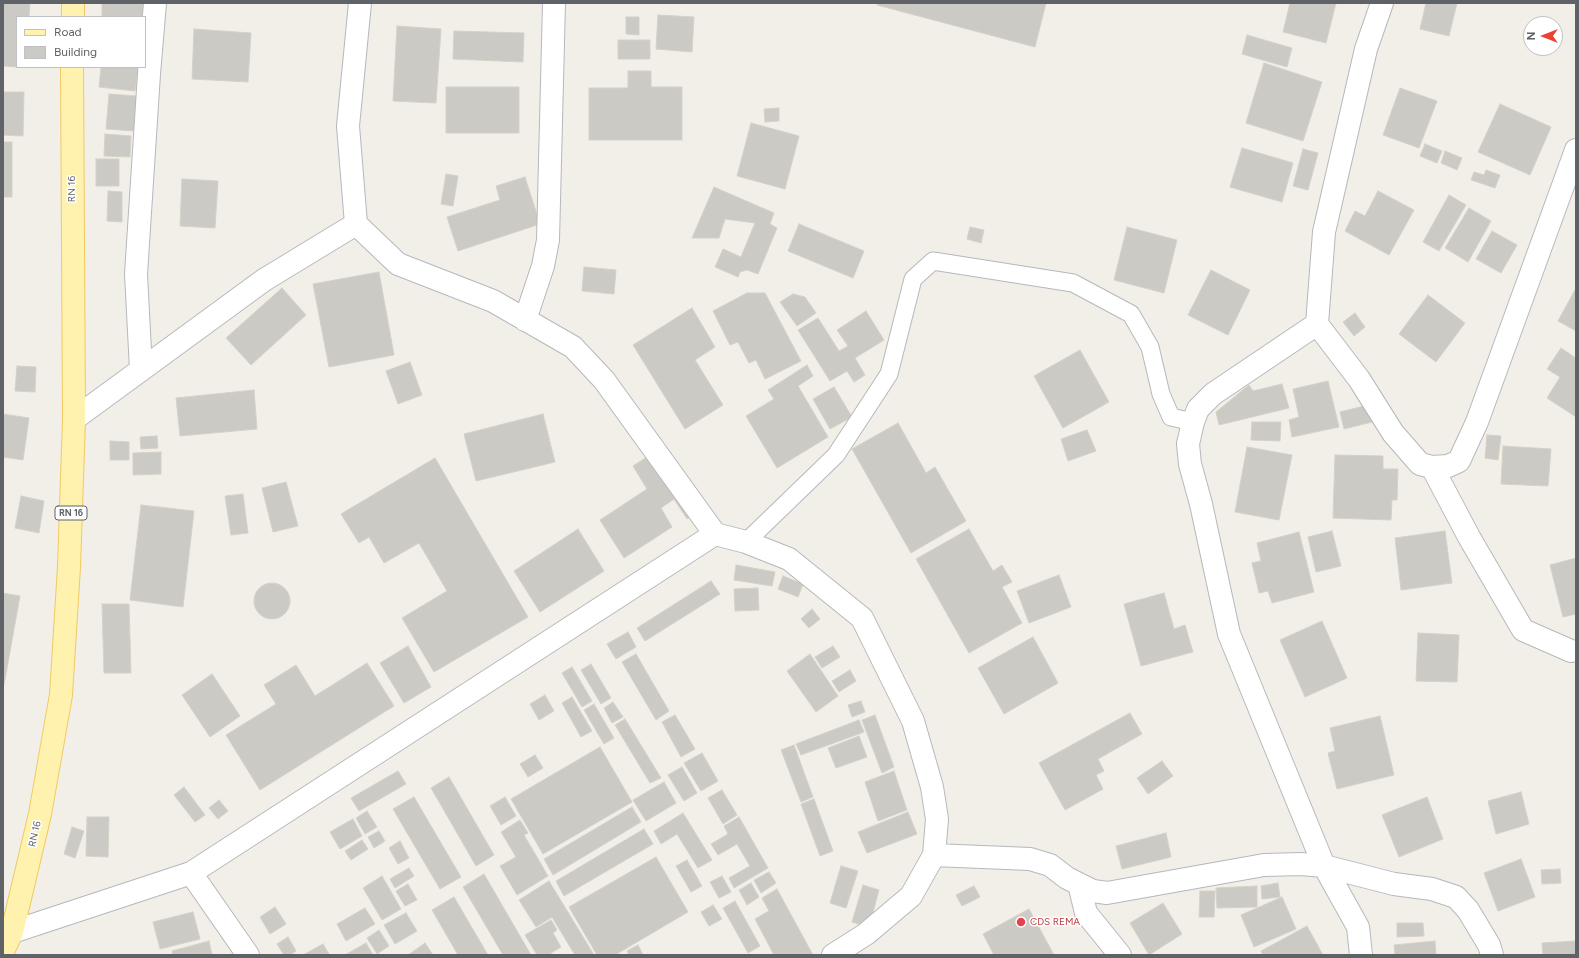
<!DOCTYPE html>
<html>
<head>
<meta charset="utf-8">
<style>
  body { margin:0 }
  #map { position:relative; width:1579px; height:958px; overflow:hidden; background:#f1efe8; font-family:Figtree,sans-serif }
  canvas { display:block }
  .frame { position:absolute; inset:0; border:4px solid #5f6368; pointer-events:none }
  .legend { position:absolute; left:16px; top:16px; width:130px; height:52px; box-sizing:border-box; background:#fff; border:1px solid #bfc1c3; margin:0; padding:5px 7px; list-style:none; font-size:12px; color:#5f6368 }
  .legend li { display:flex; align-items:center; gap:8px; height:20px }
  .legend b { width:20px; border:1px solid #bfc1c3 }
  .north { position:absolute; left:1523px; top:16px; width:40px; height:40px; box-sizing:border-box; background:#fff; border:1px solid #bfc1c3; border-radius:50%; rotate:270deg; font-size:11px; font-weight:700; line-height:16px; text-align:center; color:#5f6368 }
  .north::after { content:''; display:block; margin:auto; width:14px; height:18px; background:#ea4335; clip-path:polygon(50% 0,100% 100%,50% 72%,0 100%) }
</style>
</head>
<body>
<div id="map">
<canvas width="1579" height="958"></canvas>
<div class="frame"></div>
<ul class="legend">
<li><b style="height:5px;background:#fff2af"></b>Road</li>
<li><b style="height:11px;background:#cccac5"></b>Building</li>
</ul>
<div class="north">N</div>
</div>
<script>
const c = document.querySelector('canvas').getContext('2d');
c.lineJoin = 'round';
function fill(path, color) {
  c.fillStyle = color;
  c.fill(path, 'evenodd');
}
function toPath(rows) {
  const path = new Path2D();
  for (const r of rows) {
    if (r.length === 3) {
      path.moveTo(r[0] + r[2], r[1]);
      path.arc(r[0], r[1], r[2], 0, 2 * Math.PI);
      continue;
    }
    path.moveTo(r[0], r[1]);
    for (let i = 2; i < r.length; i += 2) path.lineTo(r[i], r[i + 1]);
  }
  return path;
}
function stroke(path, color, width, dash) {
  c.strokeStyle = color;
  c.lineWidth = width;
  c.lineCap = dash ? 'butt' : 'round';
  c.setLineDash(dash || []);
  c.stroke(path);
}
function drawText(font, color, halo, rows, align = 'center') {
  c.font = font + ' Figtree,sans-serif';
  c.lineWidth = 3;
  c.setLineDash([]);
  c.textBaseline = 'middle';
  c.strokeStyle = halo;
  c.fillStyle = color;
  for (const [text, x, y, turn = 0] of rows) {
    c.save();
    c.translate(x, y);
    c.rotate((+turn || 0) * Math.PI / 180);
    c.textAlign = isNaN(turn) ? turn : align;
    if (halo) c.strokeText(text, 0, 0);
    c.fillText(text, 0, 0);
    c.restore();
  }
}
const building = toPath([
  [3,3,30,3,29,17,17,17,17,67,3,66,3,3],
  [102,3,146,3,145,17,102,17,102,3],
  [878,3,1046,3,1035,47,877,5,878,3],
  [1290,3,1336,3,1326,43,1283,32,1290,3],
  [1426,3,1457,3,1449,36,1420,29,1426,3],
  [658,15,694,17,692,52,656,49,658,15],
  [626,17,639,17,639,35,626,34,626,17],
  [397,26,441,29,436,103,393,101,397,26],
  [194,29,251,33,248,82,192,79,194,29],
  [454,31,524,33,523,62,453,59,454,31],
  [1247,35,1292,48,1287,67,1242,54,1247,35],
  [618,40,650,40,650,59,618,59,618,40],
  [1264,63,1322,82,1303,141,1246,123,1264,63],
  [101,67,138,67,135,91,99,87,101,67],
  [628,71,651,71,651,87,682,87,682,140,589,140,589,88,628,88,628,71],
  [446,87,519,87,519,133,446,133,446,87],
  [1400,88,1437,101,1419,148,1383,135,1400,88],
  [3,92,24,92,23,136,3,135,3,92],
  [109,94,137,96,134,131,106,129,109,94],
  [1500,104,1551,127,1530,175,1478,152,1500,104],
  [779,108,779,121,765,122,764,109,779,108],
  [751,123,799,136,785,189,737,176,751,123],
  [105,134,131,136,130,157,104,156,105,134],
  [3,142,12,142,12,197,3,197,3,142],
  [1425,144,1442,151,1437,163,1420,156,1425,144],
  [1242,148,1293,163,1282,202,1230,187,1242,148],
  [1303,149,1318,153,1308,190,1293,186,1303,149],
  [1445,151,1462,158,1457,170,1441,163,1445,151],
  [96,159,119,159,119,186,96,186,96,159],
  [1486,170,1500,175,1495,188,1471,180,1474,172,1484,175,1486,170],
  [446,174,458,176,453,206,441,204,446,174],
  [525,177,540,224,458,251,447,217,500,200,496,186,525,177],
  [182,179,218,181,215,228,180,226,182,179],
  [714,187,774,213,770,224,777,228,758,274,747,270,740,272,738,277,715,267,723,249,741,257,755,223,725,219,719,238,692,238,714,187],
  [108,191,122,192,122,222,107,221,108,191],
  [1378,191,1414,210,1389,255,1345,231,1355,211,1365,216,1378,191],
  [1449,195,1466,205,1439,251,1423,242,1449,195],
  [1469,208,1491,221,1468,262,1445,248,1469,208],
  [799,224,864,251,853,278,788,251,799,224],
  [970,227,984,230,981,243,967,239,970,227],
  [1127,227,1177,240,1164,293,1114,280,1127,227],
  [1492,231,1517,245,1501,273,1476,259,1492,231],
  [584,267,616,270,614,294,582,291,584,267],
  [1211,270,1250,290,1228,335,1188,315,1211,270],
  [379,272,394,355,329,367,313,284,379,272],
  [282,288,306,315,251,365,226,338,282,288],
  [1576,288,1576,331,1558,321,1576,288],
  [747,293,765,293,801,361,765,379,756,360,749,363,738,342,730,345,713,311,747,293],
  [793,294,805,297,816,313,797,326,780,302,793,294],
  [1428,295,1465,323,1436,362,1399,334,1428,295],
  [692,308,715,347,695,360,723,405,685,429,633,345,692,308],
  [866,311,884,340,855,358,865,375,854,382,847,371,830,381,798,330,818,318,839,351,848,346,837,330,866,311],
  [1355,313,1365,327,1354,336,1343,322,1355,313],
  [1561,348,1576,358,1576,417,1547,398,1560,377,1547,369,1561,348],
  [1080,350,1109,402,1063,428,1034,376,1080,350],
  [410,362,422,395,398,404,386,371,410,362],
  [807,365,813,376,798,386,828,437,777,468,746,416,774,399,768,390,807,365],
  [17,366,36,367,35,392,15,391,17,366],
  [1328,381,1339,427,1292,437,1289,420,1299,417,1293,389,1328,381],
  [1282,384,1289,408,1219,425,1216,412,1249,385,1253,391,1282,384],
  [834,387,852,417,830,429,813,399,834,387],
  [254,390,257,429,180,436,176,398,254,390],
  [1368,405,1372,422,1344,429,1340,412,1368,405],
  [3,414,29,418,23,460,3,457,3,414],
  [543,414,555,462,476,481,464,434,543,414],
  [1252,422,1281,422,1280,441,1251,440,1252,422],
  [898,423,926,473,935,467,966,521,911,553,852,449,898,423],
  [1087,430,1096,451,1068,461,1061,439,1087,430],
  [1487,435,1501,436,1498,460,1485,458,1487,435],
  [157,436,158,448,141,449,140,437,157,436],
  [110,441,129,442,129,460,110,460,110,441],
  [1503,446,1551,449,1548,486,1501,484,1503,446],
  [1247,447,1292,455,1279,520,1235,512,1247,447],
  [161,452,161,474,133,475,133,453,161,452],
  [653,453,692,515,687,519,674,499,661,508,672,527,624,558,600,520,647,489,633,466,653,453],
  [1335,455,1383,456,1383,469,1398,469,1397,500,1392,500,1391,520,1333,518,1335,455],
  [435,458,528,617,434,672,402,618,447,591,419,543,384,563,369,537,359,543,341,514,435,458],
  [286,482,298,526,273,532,262,488,286,482],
  [243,494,248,533,231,535,225,496,243,494],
  [21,496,44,501,39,533,15,528,21,496],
  [141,505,194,511,183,607,130,600,141,505],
  [578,529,604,571,540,612,514,571,578,529],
  [969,529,993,571,1002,565,1012,582,1002,587,1022,623,969,653,916,559,969,529],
  [1332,531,1341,566,1316,572,1308,537,1332,531],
  [1445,531,1452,583,1401,590,1395,538,1445,531],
  [1299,532,1314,592,1272,603,1268,591,1259,593,1252,563,1261,561,1257,543,1299,532],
  [1576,558,1576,614,1563,617,1550,565,1576,558],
  [736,565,775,572,772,586,734,580,736,565],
  [1059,575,1071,607,1029,623,1017,591,1059,575],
  [783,576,803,584,798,597,778,589,783,576],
  [711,581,720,594,645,641,637,628,711,581],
  [272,601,18],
  [758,588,759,610,735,611,734,589,758,588],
  [3,593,20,596,4,685,3,685,3,593],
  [1164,593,1174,629,1185,625,1193,652,1141,666,1124,604,1164,593],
  [102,604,129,604,131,673,104,673,102,604],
  [812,609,820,619,809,628,801,619,812,609],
  [1322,621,1347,678,1305,697,1280,640,1322,621],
  [628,632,636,647,616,659,607,644,628,632],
  [1418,633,1459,635,1457,682,1416,681,1418,633],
  [1033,637,1058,683,1004,714,978,668,1033,637],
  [408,646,431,687,404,703,380,663,408,646],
  [833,646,840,657,822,668,815,657,833,646],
  [636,654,669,711,656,720,622,662,636,654],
  [810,654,838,696,816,712,787,671,810,654],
  [367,663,394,706,260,790,226,735,276,704,264,685,296,665,315,696,367,663],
  [591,664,611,698,601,704,581,670,591,664],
  [572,667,592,701,582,707,562,673,572,667],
  [850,670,856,681,839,692,832,681,850,670],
  [212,674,240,716,210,737,182,695,212,674],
  [545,695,554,711,539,720,530,704,545,695],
  [572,697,592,731,581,737,562,703,572,697],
  [861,701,865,712,852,717,848,705,861,701],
  [613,702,623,717,612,723,604,708,613,702],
  [594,704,614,738,604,744,584,710,594,704],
  [1130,713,1142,734,1098,759,1104,771,1096,775,1103,789,1065,810,1039,763,1130,713],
  [675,715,695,749,681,757,662,722,675,715],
  [875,715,894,767,882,773,862,720,875,715],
  [1380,716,1394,775,1337,789,1328,753,1335,751,1330,728,1380,716],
  [625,719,661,778,650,783,615,725,625,719],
  [859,720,864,732,801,755,796,744,859,720],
  [859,736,867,757,836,768,828,748,859,736],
  [794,745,813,797,801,802,781,750,794,745],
  [600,747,632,802,543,854,511,799,600,747],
  [702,753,718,781,701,791,684,763,702,753],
  [535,755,543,768,528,777,520,764,535,755],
  [1162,761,1173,776,1148,794,1137,778,1162,761],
  [682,767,697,793,684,801,668,775,682,767],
  [398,771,406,784,359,811,351,798,398,771],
  [894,771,907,810,878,821,865,782,894,771],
  [449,777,494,855,476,866,431,788,449,777],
  [664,782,676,803,646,821,633,800,664,782],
  [184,787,205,815,195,822,174,795,184,787],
  [722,790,737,815,723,824,708,798,722,790],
  [1521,792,1529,824,1496,834,1488,801,1521,792],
  [414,797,461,877,440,889,393,809,414,797],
  [505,797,516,816,501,825,490,806,505,797],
  [1427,797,1443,839,1399,857,1382,815,1427,797],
  [814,799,833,851,820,856,801,804,814,799],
  [219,800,228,811,218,819,209,808,219,800],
  [632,807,641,822,553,875,544,859,632,807],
  [367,811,377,827,365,834,356,818,367,811],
  [908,812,917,834,867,853,858,832,908,812],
  [683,813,712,860,698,868,677,834,661,844,654,831,683,813],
  [87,817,109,817,108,857,86,856,87,817],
  [739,817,768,868,734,888,729,878,750,866,737,844,718,855,711,844,728,834,724,826,739,817],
  [353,819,362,836,340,849,330,832,353,819],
  [520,820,528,833,524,835,548,876,517,895,500,866,516,857,501,832,520,820],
  [72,827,84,831,75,858,64,854,72,827],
  [644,829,653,844,564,896,556,881,644,829],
  [379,831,385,841,374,848,368,837,379,831],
  [1166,833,1171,857,1122,869,1116,846,1166,833],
  [362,840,368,849,351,860,345,851,362,840],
  [400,841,409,858,398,864,389,848,400,841],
  [656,857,688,912,615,955,597,955,569,907,656,857],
  [1521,859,1535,897,1498,911,1484,873,1521,859],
  [687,860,702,886,691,892,676,866,687,860],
  [841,866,858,871,846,908,830,903,841,866],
  [409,868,414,876,395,888,390,879,409,868],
  [1560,869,1561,883,1542,884,1541,870,1560,869],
  [769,872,776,883,761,893,754,880,769,872],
  [484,874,531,955,503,955,463,887,484,874],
  [382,876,401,909,382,920,363,888,382,876],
  [722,876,731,892,719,898,710,882,722,876],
  [549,881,594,955,575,955,552,917,536,927,519,900,549,881],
  [751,883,759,897,747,905,739,890,751,883],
  [1278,883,1280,897,1262,899,1261,886,1278,883],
  [408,884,417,900,405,906,396,891,408,884],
  [863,885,879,890,869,927,852,922,863,885],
  [974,886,980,897,962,906,956,895,974,886],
  [1257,886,1257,907,1217,908,1216,888,1257,886],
  [777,889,813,955,774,955,755,919,769,911,762,898,777,889],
  [1200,891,1215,891,1214,917,1199,917,1200,891],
  [454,897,488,955,458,955,432,910,454,897],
  [1282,897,1296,929,1254,947,1241,915,1282,897],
  [735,901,760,946,748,953,723,908,735,901],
  [1163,903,1182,934,1149,955,1130,923,1163,903],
  [713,905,722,919,709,926,701,912,713,905],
  [275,907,286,924,270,934,260,917,275,907],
  [365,908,375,924,346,941,337,924,365,908],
  [1029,909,1054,955,994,955,983,934,1029,909],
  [193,912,200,939,160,949,153,922,193,912],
  [406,913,417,931,395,944,384,925,406,913],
  [551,920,557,930,553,933,561,947,548,955,537,955,525,935,551,920],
  [1397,923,1423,923,1424,936,1397,937,1397,923],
  [1307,926,1323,955,1263,955,1261,951,1307,926],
  [379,930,389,946,377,954,367,938,379,930],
  [288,937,296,951,290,955,284,955,277,944,288,937],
  [209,941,212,955,173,955,172,951,209,941],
  [1435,941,1436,955,1395,955,1394,945,1435,941],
  [1576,941,1576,955,1543,955,1542,943,1576,941],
  [366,943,373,955,345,955,366,943],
  [425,943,433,955,408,955,425,943],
  [323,944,329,954,303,955,323,944],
  [638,945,643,955,629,955,627,951,638,945]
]);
fill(building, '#cccac5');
stroke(building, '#d6d1c6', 1);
const lane = toPath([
  [746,542,836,455,889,374,913,279,933,261,1073,283,1131,314,1150,347,1161,394,1171,417,1193,422]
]);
const street = toPath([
  [360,3,348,126,356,224,398,264,493,301,573,347,604,380,715,534],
  [525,320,543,266,548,240,554,3],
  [1317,324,1324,232,1366,49,1382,3],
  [141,370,136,274,149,74,155,3],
  [74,419,264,280,356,224],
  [1432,467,1469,537,1523,630,1571,651],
  [934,855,1030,859,1050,865,1067,878,1093,891,1107,893,1264,865,1301,864,1324,866,1394,884,1432,889,1456,897,1468,910,1489,945,1492,955],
  [191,873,715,534,746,542,789,559,862,618,913,721,932,787,937,819,934,855,911,896,866,934,833,955],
  [1079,884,1086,913,1120,955],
  [12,932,191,873,248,955],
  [1361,955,1358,927,1324,866,1229,634,1201,504,1190,464,1188,444,1193,422,1198,409,1213,394,1317,324,1359,379,1393,433,1420,464,1432,467,1448,466,1459,461,1477,422,1576,150]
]);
const primary = toPath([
  [73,17,73,3],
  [3,951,12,932,40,814,61,695,69,567,74,419,72,67]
]);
stroke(lane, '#b5b8bc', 19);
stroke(street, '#b5b8bc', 24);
stroke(primary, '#f2c960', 24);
stroke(lane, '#fff', 17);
stroke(street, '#fff', 22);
stroke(primary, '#fff2af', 22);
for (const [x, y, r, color] of [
  [1021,922,5,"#e0444e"]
]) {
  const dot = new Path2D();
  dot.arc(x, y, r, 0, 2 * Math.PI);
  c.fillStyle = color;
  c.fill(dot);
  stroke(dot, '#fff', 1.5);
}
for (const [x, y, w] of [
  [71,513,32]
]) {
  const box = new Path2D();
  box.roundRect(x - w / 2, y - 7, w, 14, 3);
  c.fillStyle = '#fff';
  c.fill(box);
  stroke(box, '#5f6368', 1);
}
drawText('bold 9px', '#5f6368', null, [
  ["RN 16",71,513]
]);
drawText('10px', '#5f6368', '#fff', [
  ["RN 16",72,189,-90],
  ["RN 16",35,834,-77]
]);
drawText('10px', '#be3a42', '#fff', [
  ["CDS REMA",1030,922]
], 'left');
</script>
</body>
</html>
